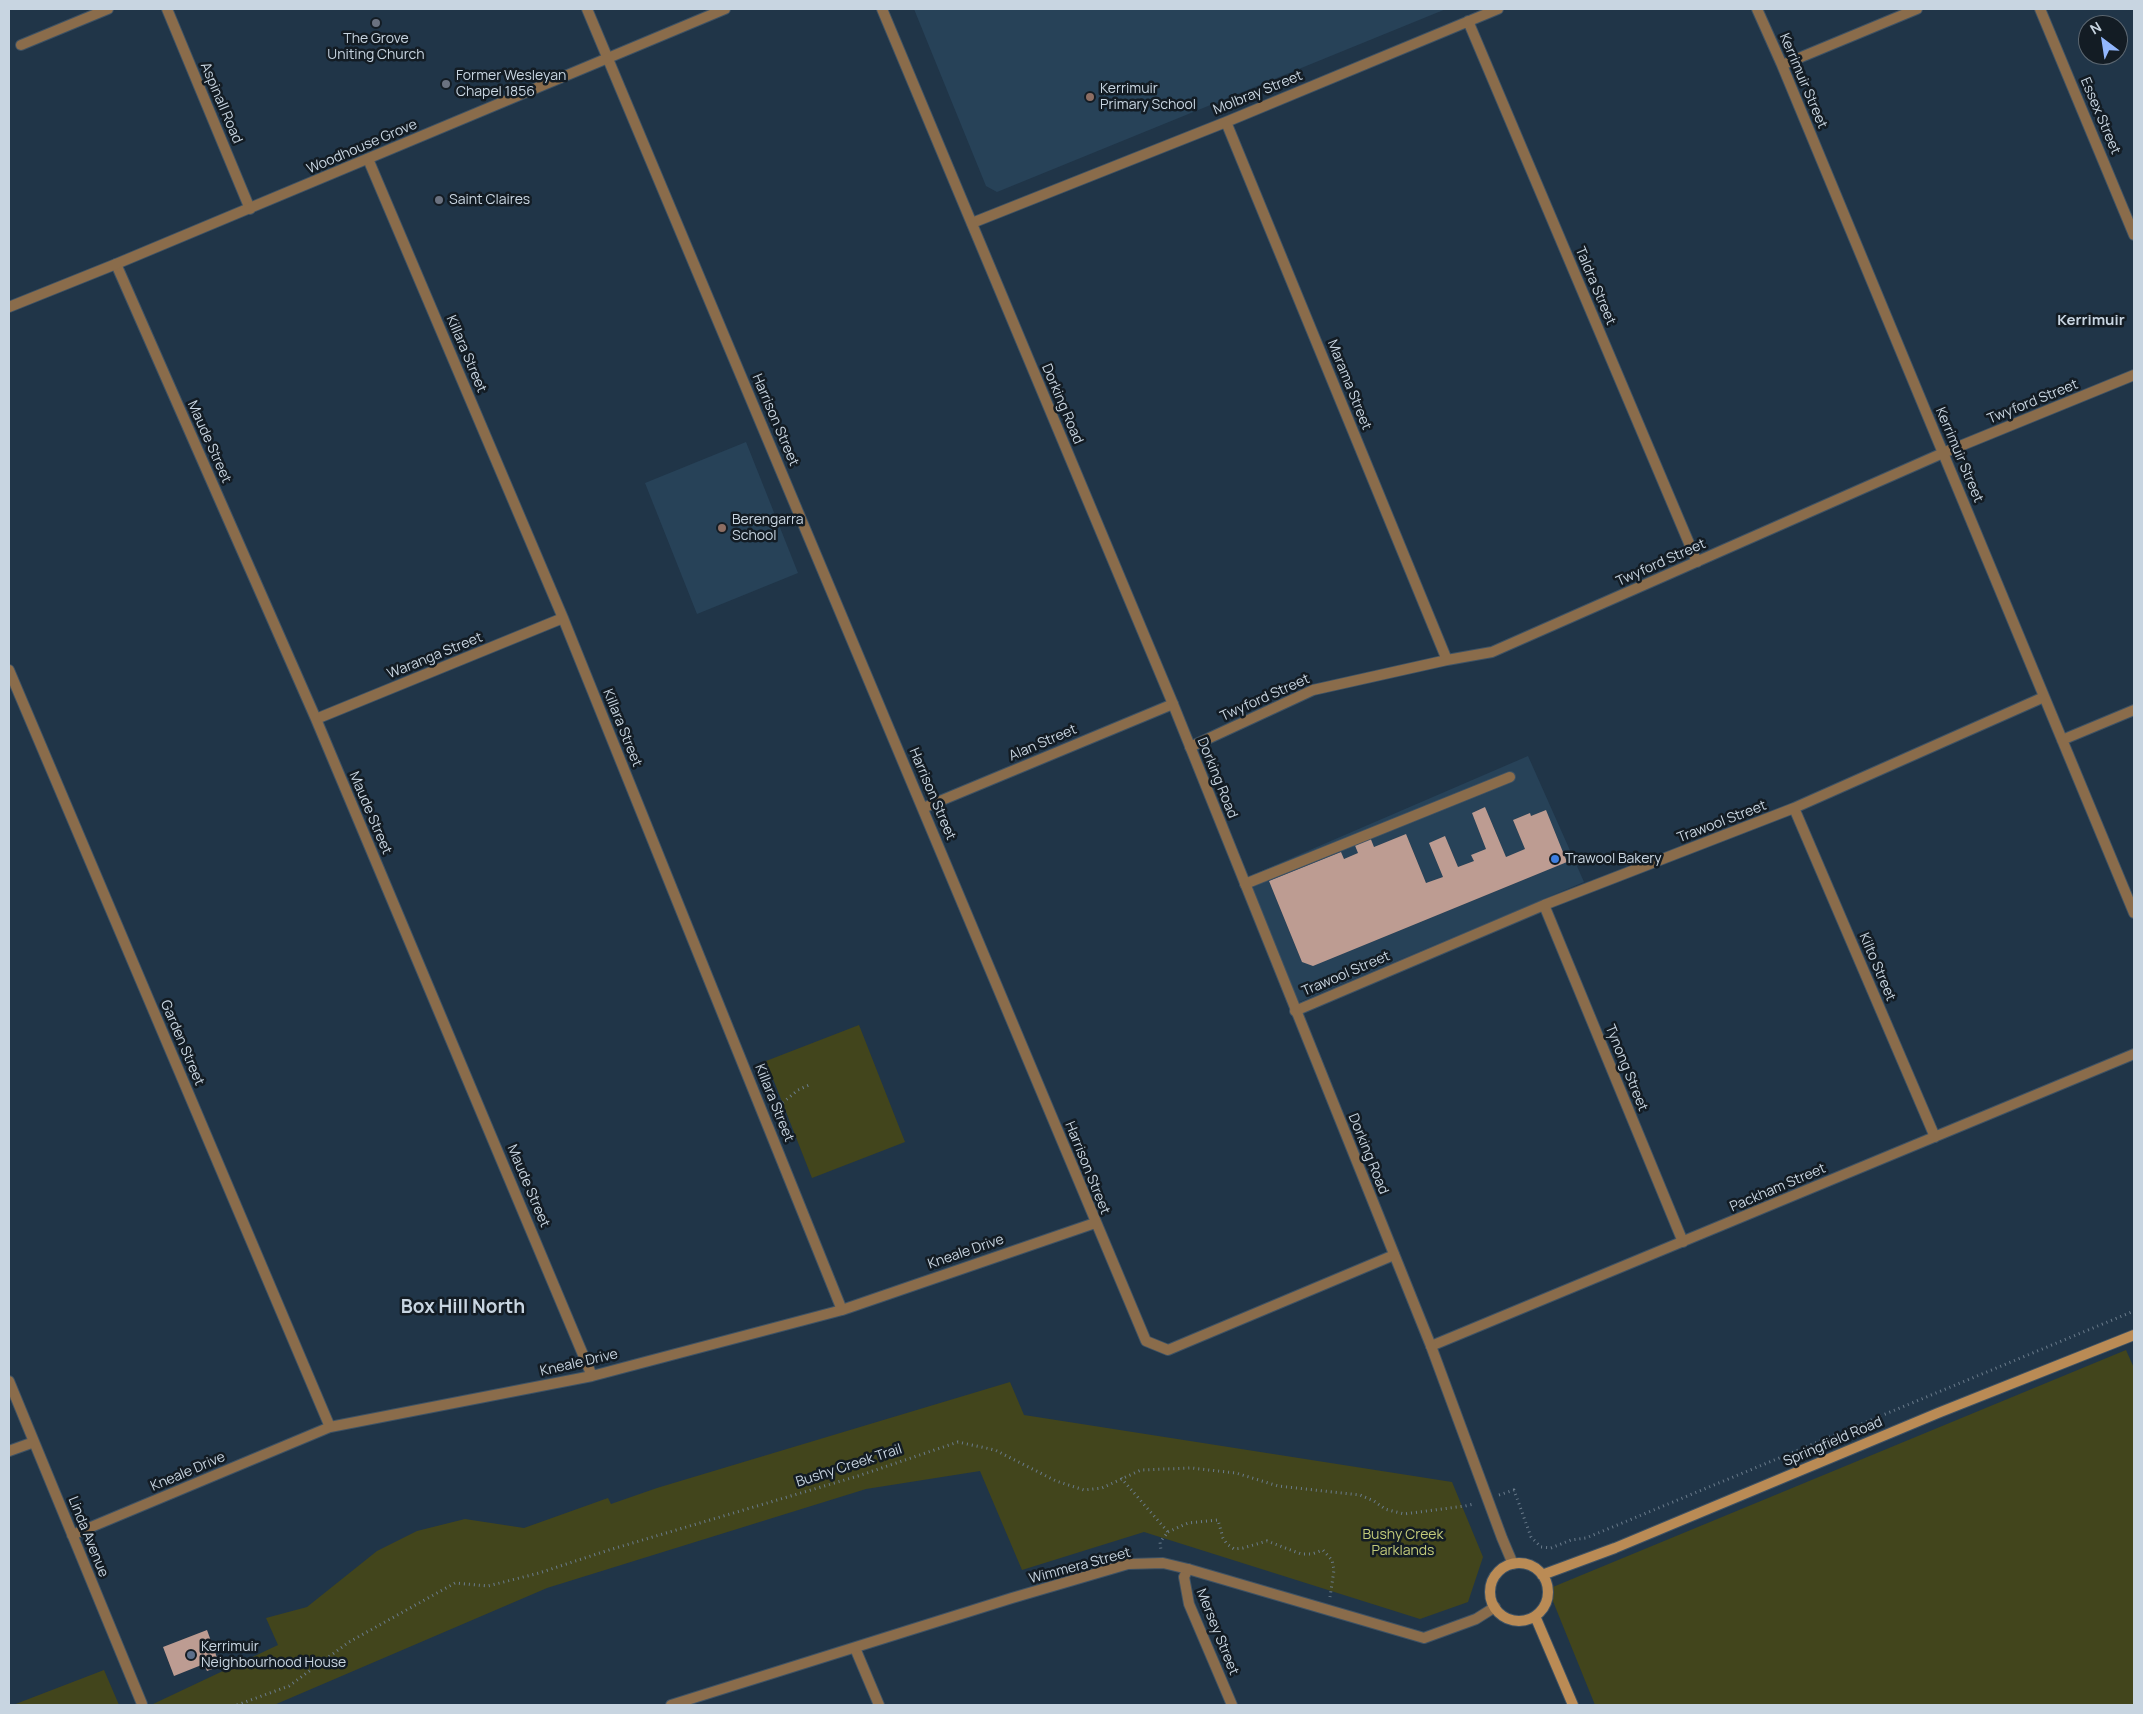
<!DOCTYPE html>
<html>
<head>
<meta charset="utf-8">
<style>
  body { margin:0 }
  #map { position:relative; width:2143px; height:1714px; overflow:hidden; background:#203548; font-family:Manrope,sans-serif }
  canvas { display:block }
  .frame { position:absolute; inset:0; border:10px solid #c8d5e1; pointer-events:none }
  .north { position:absolute; left:2078px; top:15px; width:50px; height:50px; box-sizing:border-box; background:#131c24; border:1px solid #5b6670; border-radius:50%; rotate:329deg; font-size:14px; font-weight:700; line-height:20px; text-align:center; color:#c8d5e1 }
  .north::after { content:''; display:block; margin:auto; width:18px; height:22px; background:#92b7fd; clip-path:polygon(50% 0,100% 100%,50% 72%,0 100%) }
</style>
</head>
<body>
<div id="map">
<canvas width="2143" height="1714"></canvas>
<div class="frame"></div>
<div class="north">N</div>
</div>
<script>
const c = document.querySelector('canvas').getContext('2d');
c.lineJoin = 'round';
function fill(path, color) {
  c.fillStyle = color;
  c.fill(path, 'evenodd');
}
function toPath(rows) {
  const path = new Path2D();
  for (const r of rows) {
    if (r.length === 3) {
      path.moveTo(r[0] + r[2], r[1]);
      path.arc(r[0], r[1], r[2], 0, 2 * Math.PI);
      continue;
    }
    path.moveTo(r[0], r[1]);
    for (let i = 2; i < r.length; i += 2) path.lineTo(r[i], r[i + 1]);
  }
  return path;
}
function stroke(path, color, width, dash) {
  c.strokeStyle = color;
  c.lineWidth = width;
  c.lineCap = dash ? 'butt' : 'round';
  c.setLineDash(dash || []);
  c.stroke(path);
}
function drawText(font, color, halo, rows, align = 'center') {
  c.font = font + ' Manrope,sans-serif';
  c.lineWidth = 5;
  c.setLineDash([]);
  c.textBaseline = 'middle';
  c.strokeStyle = halo;
  c.fillStyle = color;
  for (const [text, x, y, turn = 0] of rows) {
    c.save();
    c.translate(x, y);
    c.rotate((+turn || 0) * Math.PI / 180);
    c.textAlign = isNaN(turn) ? turn : align;
    if (halo) c.strokeText(text, 0, 0);
    c.fillText(text, 0, 0);
    c.restore();
  }
}
fill(toPath([
  [914,9,1446,9,997,192,986,186],
  [746,442,798,573,697,614,645,483],
  [1528,756,1584,882,1297,1003,1245,878]
]), '#274258');
fill(toPath([
  [859,1025,905,1142,812,1178,766,1061],
  [2126,1350,2134,1368,2134,1705,1595,1705,1548,1589],
  [1010,1382,1024,1415,1452,1482,1483,1557,1468,1602,1420,1619,1144,1532,1022,1570,980,1471,866,1489,547,1588,274,1705,151,1705,278,1645,266,1618,307,1607,377,1551,417,1531,465,1519,524,1528,608,1498,611,1504,657,1488],
  [104,1670,119,1705,13,1705]
]), '#42451c');
fill(toPath([
  [1485,807,1506,857,1525,849,1513,820,1530,813,1531,816,1546,810,1567,862,1313,966,1302,962,1269,881,1341,852,1344,859,1358,853,1354,843,1370,837,1374,847,1406,834,1426,883,1443,877,1429,843,1445,836,1458,867,1474,861,1471,855,1486,849,1472,813],
  [207,1630,220,1666,207,1671,204,1664,174,1676,163,1647]
]), '#bd9c92');
const service = toPath([
  [1245,884,1510,777]
]);
const minor = toPath([
  [167,9,250,209],
  [587,9,1146,1341,1168,1350,1394,1255],
  [1757,9,1782,65,2134,913],
  [2040,9,2134,235],
  [1468,21,1697,562],
  [21,45,108,9],
  [1782,65,1917,9],
  [1226,122,1447,660],
  [368,159,563,618,842,1310],
  [972,223,1226,122,1498,9],
  [116,264,316,719,592,1376],
  [9,670,330,1427],
  [316,719,563,618],
  [2062,740,2134,710],
  [1190,747,1313,690,1447,660,1492,652,1943,453,2134,375],
  [923,808,1173,704],
  [1794,808,1935,1137],
  [1544,905,1683,1242],
  [1295,1011,1544,905,1794,808,2044,697],
  [1431,1346,2134,1054],
  [9,1381,142,1704],
  [9,1451,34,1442],
  [72,1535,330,1427,592,1376,842,1310,1095,1223],
  [1188,1569,1184,1577,1189,1604,1232,1705],
  [855,1648,879,1705]
]);
const tertiary = toPath([
  [882,9,1173,704,1431,1346,1502,1538,1513,1564],
  [9,307,116,264,725,9],
  [671,1705,1012,1598,1128,1564,1163,1563,1188,1569,1424,1638,1476,1619,1495,1607]
]);
const secondary = toPath([
  [1519,1592,29],
  [1542,1575,1615,1548,1938,1413,2134,1335],
  [1535,1616,1573,1705]
]);
stroke(service, '#3e5264', 12);
stroke(minor, '#3e5264', 12);
stroke(tertiary, '#3e5264', 12);
stroke(secondary, '#3e5264', 12);
stroke(toPath([
  [775,1109,798,1090,809,1085],
  [1121,1478,1168,1532,1160,1542,1161,1550],
  [1499,1495,1514,1490,1531,1537,1541,1547,1551,1548,1571,1540,1586,1538,2134,1311],
  [1168,1532,1188,1523,1218,1520,1223,1538,1227,1544,1234,1549,1243,1548,1267,1541,1301,1554,1312,1554,1323,1550,1332,1560,1334,1570,1330,1597],
  [237,1705,289,1686,349,1642,455,1583,488,1586,539,1573,609,1550,858,1476,958,1442,995,1450,1056,1481,1084,1490,1102,1488,1141,1470,1191,1468,1236,1473,1278,1486,1360,1495,1374,1501,1385,1509,1404,1514,1465,1506,1474,1504]
]), '#6b7c8c', 3, [1, 4]);
stroke(service, '#8a6c4b', 10);
stroke(minor, '#8a6c4b', 10);
stroke(tertiary, '#8a6c4b', 10);
stroke(secondary, '#ba8b55', 10);
for (const [x, y, r, color] of [
  [376,23,5,"#6b7280"],
  [446,84,5,"#6b7280"],
  [1090,97,5,"#8d6e63"],
  [439,200,5,"#6b7280"],
  [722,528,5,"#8d6e63"],
  [1555,859,5,"#3f7fe0"],
  [191,1655,5,"#5c6f8a"]
]) {
  const dot = new Path2D();
  dot.arc(x, y, r, 0, 2 * Math.PI);
  c.fillStyle = color;
  c.fill(dot);
  stroke(dot, '#131c24', 2);
}
drawText('14px', '#c8d5e1', '#131c24', [
  ["The Grove",376,39,"center"],
  ["Uniting Church",376,55,"center"],
  ["Former Wesleyan",456,76],
  ["Chapel 1856",456,92],
  ["Kerrimuir",1100,89],
  ["Primary School",1100,105],
  ["Saint Claires",449,200],
  ["Berengarra",732,520],
  ["School",732,536],
  ["Trawool Bakery",1565,859],
  ["Kerrimuir",201,1647],
  ["Neighbourhood House",201,1663]
], 'left');
drawText('14px', '#c8d5e1', '#131c24', [
  ["Kerrimuir Street",1803,81,67],
  ["Molbray Street",1258,93,-22],
  ["Aspinall Road",221,103,67],
  ["Essex Street",2100,116,67],
  ["Woodhouse Grove",362,147,-23],
  ["Taldra Street",1595,286,67],
  ["Killara Street",466,354,67],
  ["Marama Street",1349,385,68],
  ["Twyford Street",2033,402,-22],
  ["Dorking Road",1062,404,67],
  ["Harrison Street",775,420,67],
  ["Maude Street",209,442,66],
  ["Kerrimuir Street",1959,455,67],
  ["Twyford Street",1661,563,-24],
  ["Waranga Street",435,656,-22],
  ["Twyford Street",1265,698,-24],
  ["Killara Street",622,728,68],
  ["Alan Street",1043,743,-23],
  ["Dorking Road",1217,778,68],
  ["Harrison Street",932,794,67],
  ["Maude Street",370,813,67],
  ["Trawool Street",1722,822,-21],
  ["Kilto Street",1877,967,67],
  ["Trawool Street",1346,974,-23],
  ["Garden Street",182,1043,67],
  ["Tynong Street",1626,1068,68],
  ["Killara Street",774,1103,68],
  ["Dorking Road",1368,1154,68],
  ["Harrison Street",1087,1168,68],
  ["Maude Street",528,1186,67],
  ["Packham Street",1778,1188,-23],
  ["Kneale Drive",966,1252,-19],
  ["Kneale Drive",579,1363,-13],
  ["Springfield Road",1833,1442,-23],
  ["Bushy Creek Trail",849,1466,-18],
  ["Kneale Drive",188,1472,-23],
  ["Linda Avenue",88,1537,68],
  ["Wimmera Street",1080,1566,-15],
  ["Mersey Street",1217,1632,68]
]);
drawText('14px', '#c3cb7a', '#131c24', [
  ["Bushy Creek",1403,1535],
  ["Parklands",1403,1551]
]);
drawText('bold 15px', '#c8d5e1', '#131c24', [
  ["Kerrimuir",2091,321]
]);
drawText('bold 19px', '#c8d5e1', '#131c24', [
  ["Box Hill North",463,1308]
]);
</script>
</body>
</html>
